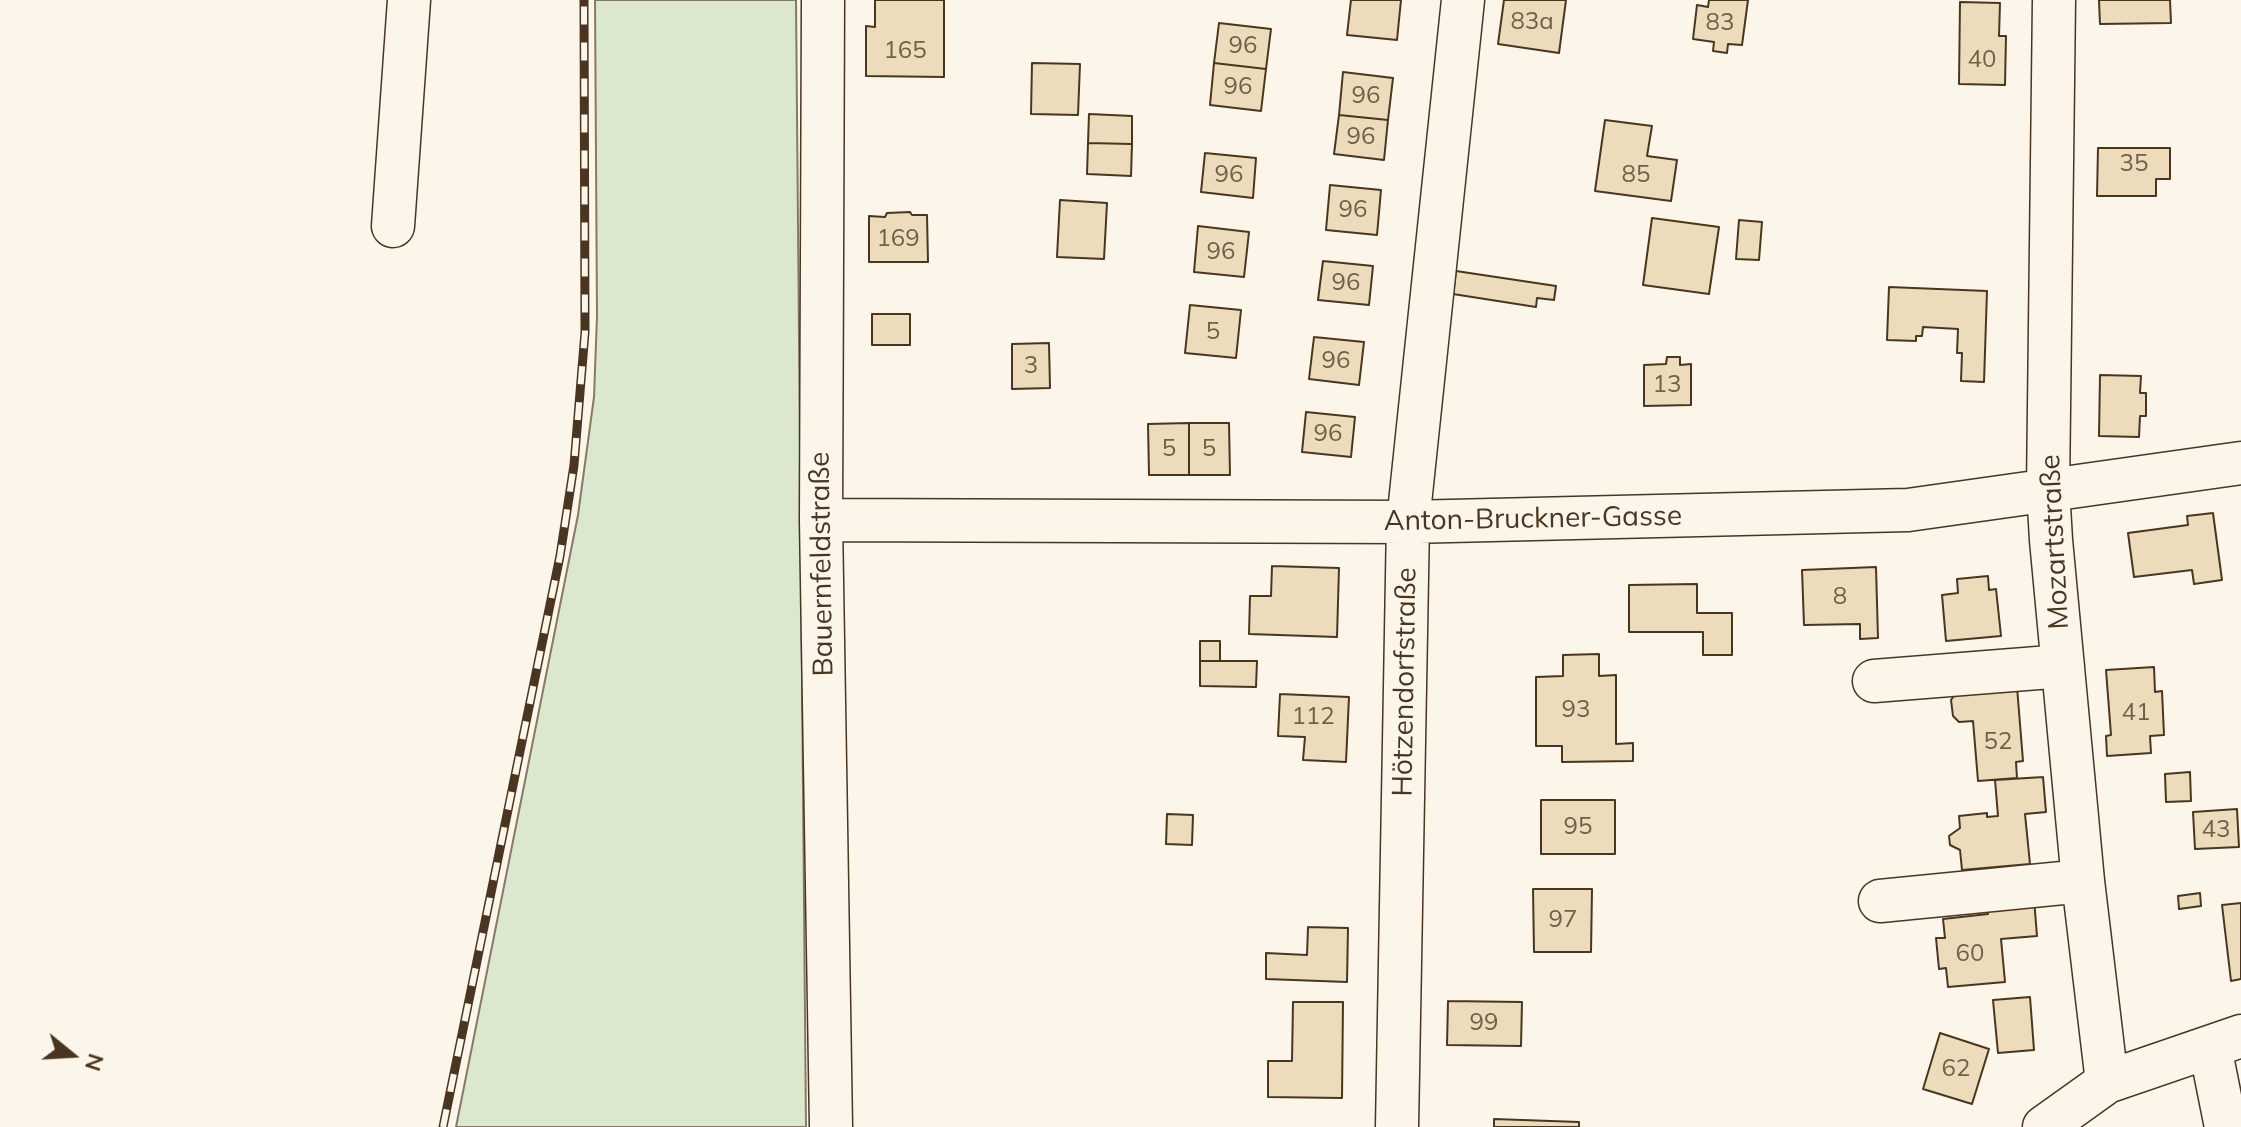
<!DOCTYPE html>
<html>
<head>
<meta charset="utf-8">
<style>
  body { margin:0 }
  #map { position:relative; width:2241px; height:1127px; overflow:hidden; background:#fbf6e9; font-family:Mulish,sans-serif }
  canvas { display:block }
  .north { position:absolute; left:32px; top:1015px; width:80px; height:80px; -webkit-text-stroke:6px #fbf6e9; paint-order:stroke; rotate:108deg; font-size:22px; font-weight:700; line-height:32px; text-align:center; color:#4a3520 }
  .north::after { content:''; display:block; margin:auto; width:28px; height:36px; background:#4a3520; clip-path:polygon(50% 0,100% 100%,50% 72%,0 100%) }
</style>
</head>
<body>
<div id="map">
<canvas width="2241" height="1127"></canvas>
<div class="north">N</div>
</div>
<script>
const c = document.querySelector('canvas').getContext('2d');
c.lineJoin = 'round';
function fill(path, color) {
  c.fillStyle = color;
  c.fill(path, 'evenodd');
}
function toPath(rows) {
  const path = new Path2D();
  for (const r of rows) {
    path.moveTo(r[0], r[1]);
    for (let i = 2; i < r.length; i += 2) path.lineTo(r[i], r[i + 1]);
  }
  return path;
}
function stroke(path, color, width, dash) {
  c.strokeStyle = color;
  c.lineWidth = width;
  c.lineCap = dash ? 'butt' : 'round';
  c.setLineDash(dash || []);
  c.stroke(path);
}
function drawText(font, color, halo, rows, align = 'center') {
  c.font = font + ' Mulish,sans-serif';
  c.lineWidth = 6;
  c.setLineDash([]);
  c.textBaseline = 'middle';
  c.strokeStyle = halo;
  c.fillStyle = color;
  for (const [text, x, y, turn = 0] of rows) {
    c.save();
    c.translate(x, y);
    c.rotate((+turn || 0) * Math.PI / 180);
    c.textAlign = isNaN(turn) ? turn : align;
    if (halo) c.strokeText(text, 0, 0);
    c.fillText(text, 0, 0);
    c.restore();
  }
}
const green = toPath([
  [595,0,796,0,806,1127,456,1127,578,515,594,397,597,316,595,0]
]);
fill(green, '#dce7d0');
stroke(green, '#887966', 2);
const building = toPath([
  [875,0,944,0,944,77,866,76,866,26,875,27,875,0],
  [1351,0,1401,0,1397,40,1347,35,1351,0],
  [1504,0,1566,0,1559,53,1498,44,1504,0],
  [1709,0,1748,0,1742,45,1728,44,1727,53,1713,51,1714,42,1693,39,1697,5,1708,7,1709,0],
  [2099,0,2170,0,2171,23,2100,24,2099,0],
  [1960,2,2000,3,1999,36,2006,36,2005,85,1959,84,1960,2],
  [1219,23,1271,29,1266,69,1214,63,1219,23],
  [1032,63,1080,64,1078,115,1031,114,1032,63],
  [1214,63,1266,69,1261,111,1210,105,1214,63],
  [1343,72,1393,78,1388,120,1339,115,1343,72],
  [1089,114,1132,116,1132,144,1088,143,1089,114],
  [1339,115,1388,120,1384,160,1334,154,1339,115],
  [1605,120,1652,126,1647,156,1677,160,1671,201,1595,191,1605,120],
  [1088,143,1132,144,1131,176,1087,174,1088,143],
  [2098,148,2170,148,2170,179,2156,179,2156,196,2097,196,2098,148],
  [1205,153,1256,158,1253,198,1201,192,1205,153],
  [1330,185,1381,190,1377,235,1326,230,1330,185],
  [1060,200,1107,203,1104,259,1057,257,1060,200],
  [910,212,912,215,927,215,928,262,869,262,869,216,885,217,887,213,910,212],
  [1652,218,1719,227,1709,294,1643,285,1652,218],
  [1739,220,1762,222,1759,260,1736,259,1739,220],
  [1198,226,1249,232,1244,277,1194,272,1198,226],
  [1323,261,1373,266,1369,305,1318,300,1323,261],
  [1456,271,1556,286,1554,300,1537,298,1536,307,1453,294,1456,271],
  [1889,287,1987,291,1984,382,1961,381,1962,353,1957,353,1958,329,1923,327,1922,336,1916,336,1916,341,1887,340,1889,287],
  [1190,305,1241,310,1236,358,1185,353,1190,305],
  [872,314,910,314,910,345,872,345,872,314],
  [1314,337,1364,342,1359,385,1309,379,1314,337],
  [1049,343,1050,388,1012,389,1012,344,1049,343],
  [1667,357,1680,357,1680,365,1691,364,1691,405,1644,406,1644,365,1666,364,1667,357],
  [2100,375,2141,376,2140,393,2146,393,2146,416,2140,416,2139,437,2099,436,2100,375],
  [1306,412,1355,417,1351,457,1302,452,1306,412],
  [1189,423,1229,423,1230,475,1189,475,1189,423],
  [1189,423,1189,475,1149,475,1148,424,1189,423],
  [2213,513,2222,580,2194,584,2192,570,2134,577,2128,533,2188,525,2187,516,2213,513],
  [1272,566,1339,568,1337,637,1249,634,1250,596,1271,596,1272,566],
  [1876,567,1878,638,1860,639,1860,624,1804,625,1802,570,1876,567],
  [1988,576,1989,590,1996,589,2001,636,1946,641,1942,595,1958,593,1957,579,1988,576],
  [1697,584,1697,613,1732,613,1732,655,1703,655,1703,632,1629,632,1629,585,1697,584],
  [1200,641,1220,641,1220,661,1200,661,1200,641],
  [1599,654,1599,676,1616,675,1616,744,1633,743,1633,761,1562,762,1562,746,1536,746,1536,677,1563,676,1563,655,1599,654],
  [1200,661,1257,661,1256,687,1200,686,1200,661],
  [2154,667,2155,692,2162,691,2164,735,2150,736,2151,753,2107,756,2106,736,2111,735,2106,670,2154,667],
  [2017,687,2023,761,2016,762,2017,778,1978,781,1973,721,1959,722,1953,716,1951,700,1956,693,2017,687],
  [1280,694,1349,697,1346,762,1303,760,1305,737,1278,736,1280,694],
  [2190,772,2191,801,2166,802,2165,774,2190,772],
  [2043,777,2046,812,2025,814,2030,864,1962,870,1960,850,1950,845,1949,836,1960,828,1959,816,1987,813,1987,817,1998,816,1995,780,2043,777],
  [1541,800,1615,800,1615,854,1541,854,1541,800],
  [2237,809,2239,847,2195,849,2193,812,2237,809],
  [1167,814,1193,815,1192,845,1166,844,1167,814],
  [1533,889,1592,889,1591,952,1534,952,1533,889],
  [2200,893,2201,906,2179,909,2178,896,2200,893],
  [2034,899,2037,936,2001,939,2005,982,1948,987,1946,968,1939,969,1936,938,1945,938,1943,919,1988,914,1987,904,2034,899],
  [2241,903,2241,979,2231,981,2222,905,2241,903],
  [1308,927,1348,928,1347,982,1266,979,1266,953,1307,955,1308,927],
  [2030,997,2034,1050,1998,1053,1993,1000,2030,997],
  [1448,1001,1522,1002,1521,1046,1447,1045,1448,1001],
  [1293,1002,1343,1002,1342,1098,1268,1097,1268,1061,1292,1061,1293,1002],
  [1940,1033,1989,1049,1972,1104,1923,1089,1940,1033],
  [1494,1119,1579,1122,1579,1127,1494,1127,1494,1119]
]);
fill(building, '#ecdcbc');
stroke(building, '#4a3520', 2);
const minor = toPath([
  [823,0,821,520,831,1127],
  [2054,0,2048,489,2051,540,2083,881,2107,1082],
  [393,226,409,0],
  [821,520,1408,522,1908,510,2241,463],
  [1874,681,2063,666],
  [1880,901,2083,881],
  [2210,1047,2226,1127],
  [1397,1127,1408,522,1463,0],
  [2044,1127,2107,1082,2241,1036]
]);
stroke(minor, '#4a3520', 45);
stroke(minor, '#fbf6e9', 42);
const rail = toPath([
  [443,1127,560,556,574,465,585,332,584,0]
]);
stroke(rail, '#4a3520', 9);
stroke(rail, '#fbf6e9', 6, [18]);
drawText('24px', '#725f47', null, [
  ["83a",1532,22],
  ["83",1720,23],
  ["96",1243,46],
  ["165",905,51],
  ["40",1982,60],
  ["96",1238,87],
  ["96",1366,96],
  ["96",1361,137],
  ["35",2134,164],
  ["96",1229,175],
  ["85",1636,175],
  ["96",1353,210],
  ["169",898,239],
  ["96",1221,252],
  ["96",1346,283],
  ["5",1213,332],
  ["96",1336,361],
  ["3",1031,366],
  ["13",1667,385],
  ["96",1328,434],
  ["5",1169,449],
  ["5",1209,449],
  ["8",1840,597],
  ["93",1576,710],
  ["41",2136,713],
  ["112",1313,717],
  ["52",1998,742],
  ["95",1578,827],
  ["43",2216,830],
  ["97",1563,920],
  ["60",1970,954],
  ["99",1484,1023],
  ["62",1956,1069]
]);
drawText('28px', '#4a3520', '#fbf6e9', [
  ["Anton-Bruckner-Gasse",1533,519,-1],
  ["Mozartstraße",2055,542,-93],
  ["Bauernfeldstraße",822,564,-91],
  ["Hötzendorfstraße",1405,682,-89]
]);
</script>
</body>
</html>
